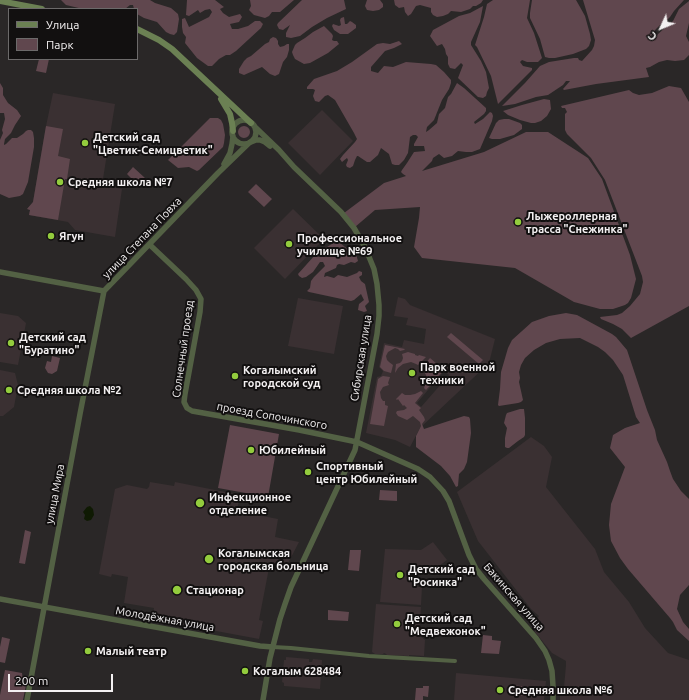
<!DOCTYPE html>
<html>
<head>
<meta charset="utf-8">
<style>
  body { margin:0 }
  #map { position:relative; width:689px; height:700px; overflow:hidden; background:#2a2727; font-family:Ubuntu,sans-serif }
  canvas { display:block }
  .legend { position:absolute; left:8px; top:8px; width:130px; height:52px; box-sizing:border-box; background:#121010; border:1px solid #6c6a6a; margin:0; padding:5px 7px; list-style:none; font-size:12px; color:#f3f0f1 }
  .legend li { display:flex; align-items:center; gap:8px; height:20px }
  .legend b { width:20px; border:1px solid #6c6a6a }
  .north { position:absolute; left:641px; top:8px; width:40px; height:40px; -webkit-text-stroke:3px #121010; paint-order:stroke; rotate:226deg; font-size:11px; font-weight:700; line-height:16px; text-align:center; color:#f3f0f1 }
  .north::after { content:''; display:block; margin:auto; width:14px; height:18px; background:#f3f0f1; clip-path:polygon(50% 0,100% 100%,50% 72%,0 100%) }
  .scale { position:absolute; left:8px; top:674px; width:105px; height:18px; box-sizing:border-box; border:2px solid #f3f0f1; border-top:0; padding-left:5px; font-size:12px; line-height:14px; white-space:nowrap; color:#f3f0f1; -webkit-text-stroke:3px #121010; paint-order:stroke }
</style>
</head>
<body>
<div id="map">
<canvas width="689" height="700"></canvas>
<ul class="legend">
<li><b style="height:5px;background:#6b8053"></b>Улица</li>
<li><b style="height:11px;background:#60474e"></b>Парк</li>
</ul>
<div class="north">С</div>
<div class="scale">200 m</div>
</div>
<script>
const c = document.querySelector('canvas').getContext('2d');
c.lineJoin = 'round';
function fill(path, color) {
  c.fillStyle = color;
  c.fill(path, 'evenodd');
}
function toPath(rows) {
  const path = new Path2D();
  for (const r of rows) {
    if (r.length === 3) {
      path.moveTo(r[0] + r[2], r[1]);
      path.arc(r[0], r[1], r[2], 0, 2 * Math.PI);
      continue;
    }
    path.moveTo(r[0], r[1]);
    for (let i = 2; i < r.length; i += 2) path.lineTo(r[i], r[i + 1]);
  }
  return path;
}
function stroke(path, color, width, dash) {
  c.strokeStyle = color;
  c.lineWidth = width;
  c.lineCap = dash ? 'butt' : 'round';
  c.setLineDash(dash || []);
  c.stroke(path);
}
function drawText(font, color, halo, rows, align = 'center') {
  c.font = font + ' Ubuntu,sans-serif';
  c.lineWidth = 4;
  c.setLineDash([]);
  c.textBaseline = 'middle';
  c.strokeStyle = halo;
  c.fillStyle = color;
  for (const [text, x, y, turn = 0] of rows) {
    c.save();
    c.translate(x, y);
    c.rotate((+turn || 0) * Math.PI / 180);
    c.textAlign = isNaN(turn) ? turn : align;
    if (halo) c.strokeText(text, 0, 0);
    c.fillText(text, 0, 0);
    c.restore();
  }
}
fill(toPath([
  [53,93,115,104,102,185,122,189,115,237,75,230,68,222,29,215,30,210,27,209,33,202,46,126],
  [322,110,353,141,320,175,288,143],
  [293,209,324,239,285,279,254,248],
  [398,297,405,299,410,305,495,339,489,363,420,428,410,447,395,440,366,433,377,377,381,376,383,371,379,367,384,343,402,347,404,340,424,344,426,329,406,325,408,318,394,316],
  [444,371,449,375,421,407,417,403],
  [298,298,343,306,334,354,288,346],
  [0,313,18,316,26,323,18,365,0,362],
  [0,370,15,373,18,385,14,407,3,416,0,416],
  [531,437,544,446,552,457,546,487,595,549,604,572,629,602,645,628,668,653,689,660,689,700,560,700,560,691,564,687,566,665,566,661,552,653,531,627,539,616,531,609,478,541,457,492],
  [150,482,174,486,175,482,240,495,237,511,278,519,275,537,299,542,284,571,269,568,259,620,263,621,259,639,152,619,154,608,124,603,128,577,112,574,111,577,99,574,115,489,127,485,147,489,149,487],
  [433,542,447,560,435,569,418,571,418,587,422,587,421,605,380,602,385,549,421,550],
  [376,604,421,607,419,635,425,640,424,656,409,655,409,656,387,655,386,654,384,653,383,654,375,654,372,652],
  [286,657,309,659,309,662,312,662,313,659,322,660,320,689,284,686,284,683,282,682,284,660,286,660],
  [456,673,546,681,544,700,454,700]
]), '#3a3032');
fill(toPath([
  [61,0,150,0,155,3,171,8,178,14,179,19,177,32,174,35,170,34,166,32,157,22,144,18,137,14,137,9,134,9,133,5,130,5,125,9,83,9,66,5],
  [187,0,215,0,224,7,220,9,223,13,229,17,240,14,242,17,239,22,230,24,232,29,238,29,248,26,255,21,260,21,263,24,261,28,236,51,230,55,226,55,219,59,212,66,208,66,197,58,185,43,186,37,183,33,182,27,182,19,185,18,189,27,209,17,212,12,210,9,205,10,200,13,198,10,189,16,186,15],
  [250,0,294,0,280,12,272,12,269,16,265,18,254,15,249,10,251,6],
  [302,0,344,0,346,9,327,18,312,27,300,36,291,38,286,37,286,33,290,25,283,30,279,29,277,25,278,23],
  [367,0,380,0,383,4,383,7,379,10,373,11,367,10,365,6],
  [394,0,483,0,481,3,476,6,473,6,470,9,461,12,451,11,448,14,443,16,437,17,433,15,431,12,431,8,420,5,416,6,411,14,408,16,405,12,404,7,399,8,395,5],
  [493,0,530,0,527,18,534,33,542,58,538,62,527,62,522,60,520,62,523,66,532,68,532,70,498,104,491,76,477,47,475,45,484,17,487,4],
  [532,0,576,0,580,7,585,16,590,34,591,40,589,46,586,49,573,54,555,58,549,58,545,57,540,39,530,18,530,13],
  [583,0,684,0,674,11,670,17,666,21,661,24,656,29,650,37,649,40,652,41,658,34,673,21,679,9,689,1,689,23,686,36,689,42,689,55,684,60,675,61,667,60,659,62,650,67,646,68,649,77,596,84,564,90,563,89,570,81,566,81,563,85,548,95,536,97,515,104,502,106,525,83,540,66,549,62,574,58,578,58,579,60,582,61,592,50,594,46,595,40],
  [483,6,480,22,471,42,471,45,481,61,486,72,489,88,487,92,486,96,483,98,478,97,458,78,463,65,461,63,455,69,450,68,448,64,448,57,446,54,445,49,442,44,437,46,430,36,433,30,459,16,470,13],
  [344,17,345,24,347,24,350,21,352,22,356,25,356,28,348,34,340,34,334,30,332,26,333,24,339,26,341,25,340,20,341,18],
  [324,26,332,34,333,36,332,40,334,41,337,41,339,44,328,53,310,63,304,64,295,59,293,55,292,52,295,45,297,43,305,38,313,32],
  [273,37,276,38,278,41,278,44,280,47,284,46,287,44,289,44,289,50,287,57,283,62,279,74,275,76,270,74,262,67,244,75,239,73,239,69,244,61,247,58,251,56,265,44,269,42,270,39],
  [399,41,402,44,394,48,385,51,371,67,371,71,378,73,384,66,393,67,406,62,431,64,436,65,444,72,451,80,451,83,449,89,442,100,434,120,427,127,426,132,429,130,437,123,439,114,445,108,448,97,451,94,457,83,464,88,486,108,486,111,484,114,474,122,475,124,483,119,490,112,492,113,493,116,492,121,480,149,472,152,466,152,458,151,452,156,444,158,439,154,433,158,432,161,422,171,484,152,526,132,548,132,588,158,602,179,630,255,636,279,631,298,628,303,625,305,613,309,600,309,574,302,515,268,422,258,414,247,419,218,420,207,375,210,355,227,344,213,384,183,406,176,403,174,401,172,402,170,407,163,414,152,425,151,424,146,414,146,414,144,418,137,416,135,413,135,410,137,408,153,404,160,399,165,395,165,392,164,389,154,381,148,378,155,370,162,367,162,358,156,357,156,355,160,353,166,350,168,347,167,346,165,348,160,347,158,342,162,340,159,343,155,355,142,357,139,354,133,335,100,328,95,325,96,319,102,315,101,313,96,315,90,313,89,307,89,307,87,314,79,337,71,352,62,377,44,383,43,390,44],
  [39,59,49,59,46,73,36,71],
  [0,83,3,88,3,95,8,103,17,110,21,116,15,125,11,133,5,139,4,144,4,145,6,144,12,138,17,138,23,134,26,131,28,130,31,130,33,132,34,138,34,147,28,182,23,194,20,196,9,198,0,194,0,140,3,133,2,130,5,119,4,113,0,113],
  [669,86,681,88,689,102,689,306,631,338,622,329,613,324,601,319,600,317,617,315,622,313,630,306,640,294,643,282,642,276,605,180,591,158,567,134,565,130,565,114,567,112,565,108,562,108,561,106,629,90,633,93,639,95,652,93],
  [544,99,550,100,551,109,547,116,541,121,535,123,531,123,520,120,508,115,503,111,522,105],
  [210,118,218,118,221,120,223,124,225,135,224,143,223,147,199,170,197,171,189,167,178,168,168,160],
  [504,119,509,119,520,123,522,125,522,129,514,135,500,139,492,139,489,138,496,123,499,120],
  [244,132,6],
  [46,126,63,129,58,156,70,159,67,179,65,179,58,220,29,215,30,210,27,209,33,202],
  [133,167,145,178,138,185,127,174],
  [256,184,272,199,264,207,248,192],
  [335,242,339,242,345,247,348,249,352,248,354,250,356,254,358,261,355,263,351,262,344,265,339,264,337,265,336,268,325,273,324,277,327,276,334,278,338,275,347,277,357,273,359,271,362,272,362,275,359,277,361,281,365,284,369,302,365,306,367,311,364,312,358,310,359,304,364,300,361,294,354,300,351,301,309,292,307,291,310,288,311,281,314,277,325,266,323,262,320,262,313,272,306,277,302,278,299,276,298,274,315,255,319,252,323,248,327,247],
  [566,313,577,315,612,334,616,337,627,350,647,410,655,430,657,440,667,462,670,471,673,479,681,491,689,499,689,585,680,595,677,609,683,622,689,629,689,641,677,630,673,622,670,618,628,569,620,558,611,541,609,525,611,504,625,467,610,448,613,435,625,428,640,423,636,417,623,375,613,360,605,352,598,347,580,338,560,339,546,343,534,350,525,358,521,365,519,372,520,378,519,382,523,400,521,402,518,403,499,406,498,405,500,389,501,372,508,348,512,340,532,322,549,316],
  [451,333,483,360,479,364,447,337],
  [385,345,405,349,404,350,400,351,398,349,395,348,388,352,386,356,387,360,389,362,393,365,391,373,384,371,380,367],
  [408,352,415,354,415,355,418,356,419,355,426,357,418,365,416,364,411,362,403,364,398,368,395,373,396,364,400,363,402,361,403,358,402,354],
  [52,356,60,358,57,371,52,374,48,373,45,368,47,361,51,362],
  [430,358,444,370,426,390,424,388,427,380,426,375,422,368],
  [383,376,390,377,388,383,389,385,383,387,380,392,381,398,383,401,385,401,385,405,388,406,384,426,370,424,378,379,381,377],
  [421,391,423,393,415,403,421,408,419,410,424,417,425,420,422,424,424,429,464,416,469,417,470,419,471,433,467,462,464,469,459,474,458,486,456,487,450,476,441,466,416,447,416,436,421,426,420,422,413,416,407,420,398,416,396,413,397,411,404,410,407,408,404,405,403,406,398,399,397,400,396,399,402,393,405,395,410,395,415,394],
  [520,409,524,409,525,418,525,435,524,437,518,441,509,448,507,448,505,447,505,438,507,428,504,423,506,415,507,413],
  [230,425,279,434,268,497,218,488],
  [380,490,397,491,397,501,379,500],
  [25,530,31,532,25,564,19,563],
  [350,550,361,550,359,571,348,570],
  [328,610,349,612,348,621,328,620],
  [483,635,492,636,492,640,501,641,499,654,481,653],
  [2,637,10,639,5,663,0,662,0,647],
  [5,670,22,673,23,682,26,685,23,700,0,700,0,695],
  [513,685,527,687,526,696,512,695],
  [423,686,429,686,428,697,423,696,423,700,415,700,416,688,423,688]
]), '#60474e');
fill(toPath([
  [90,506,93,509,94,515,91,520,87,521,84,519,85,515,83,512,87,507]
]), '#0f1a03');
stroke(toPath([
  [273,647,291,648,369,656,455,661]
]), '#536144', 4);
stroke(toPath([
  [244,132,12],
  [254,126,279,150,294,167,341,212,354,228,365,247,374,269,377,284,379,305,379,316,377,334,355,450,291,587,285,604,280,619,270,658,263,700],
  [251,142,256,140,260,140,265,142,270,146],
  [224,164,230,153,232,144,233,136],
  [150,245,186,279,196,290,201,299,200,312,185,394,184,402,187,408,192,411,299,430,357,442,366,446,418,469,430,477,443,491,449,501,469,555,476,569,484,579,536,638,545,651,549,660,552,671,553,686,553,700],
  [0,272,104,291],
  [0,599,260,646,273,647],
  [27,700,80,414,104,291,218,173,249,143]
]), '#536144', 5.5);
stroke(toPath([
  [0,1,42,9],
  [137,29,159,40,172,49,251,123],
  [221,99,230,114,232,123,233,131]
]), '#6b8053', 6);
for (const [x, y, r, color] of [
  [85,143,4,"#93cc3d"],
  [60,182,4,"#93cc3d"],
  [518,222,4,"#93cc3d"],
  [51,236,4,"#93cc3d"],
  [289,244,4,"#93cc3d"],
  [11,343,4,"#93cc3d"],
  [412,373,4,"#93cc3d"],
  [235,376,4,"#93cc3d"],
  [9,390,4,"#93cc3d"],
  [251,450,4,"#93cc3d"],
  [308,472,4,"#93cc3d"],
  [200,503,5,"#93cc3d"],
  [209,559,5,"#93cc3d"],
  [400,575,4,"#93cc3d"],
  [177,590,5,"#93cc3d"],
  [397,624,4,"#93cc3d"],
  [88,651,4,"#93cc3d"],
  [245,671,4,"#93cc3d"],
  [500,690,4,"#93cc3d"]
]) {
  const dot = new Path2D();
  dot.arc(x, y, r, 0, 2 * Math.PI);
  c.fillStyle = color;
  c.fill(dot);
  stroke(dot, '#121010', 1.5);
}
drawText('bold 11px', '#f3f0f1', '#121010', [
  ["Детский сад",93,137],
  ["\"Цветик-Семицветик\"",93,150],
  ["Средняя школа №7",68,182],
  ["Лыжероллерная",526,216],
  ["трасса \"Снежинка\"",526,229],
  ["Ягун",59,236],
  ["Профессиональное",297,238],
  ["училище №69",297,251],
  ["Детский сад",19,337],
  ["\"Буратино\"",19,350],
  ["Парк военной",420,367],
  ["техники",420,380],
  ["Когалымский",243,370],
  ["городской суд",243,383],
  ["Средняя школа №2",17,390],
  ["Юбилейный",259,450],
  ["Спортивный",316,466],
  ["центр Юбилейный",316,479],
  ["Инфекционное",209,497],
  ["отделение",209,510],
  ["Когалымская",218,553],
  ["городская больница",218,566],
  ["Детский сад",408,569],
  ["\"Росинка\"",408,582],
  ["Стационар",186,590],
  ["Детский сад",405,618],
  ["\"Медвежонок\"",405,631],
  ["Малый театр",96,651],
  ["Когалым 628484",253,671],
  ["Средняя школа №6",508,690]
], 'left');
drawText('11px', '#f3f0f1', '#121010', [
  ["улица Степана Повха",142,238,-46],
  ["Солнечный проезд",183,349,-82],
  ["Сибирская улица",361,358,-81],
  ["проезд Сопочинского",272,416,10],
  ["улица Мира",55,494,-79],
  ["Бакинская улица",514,597,49],
  ["Молодёжная улица",165,619,10]
]);
</script>
</body>
</html>
